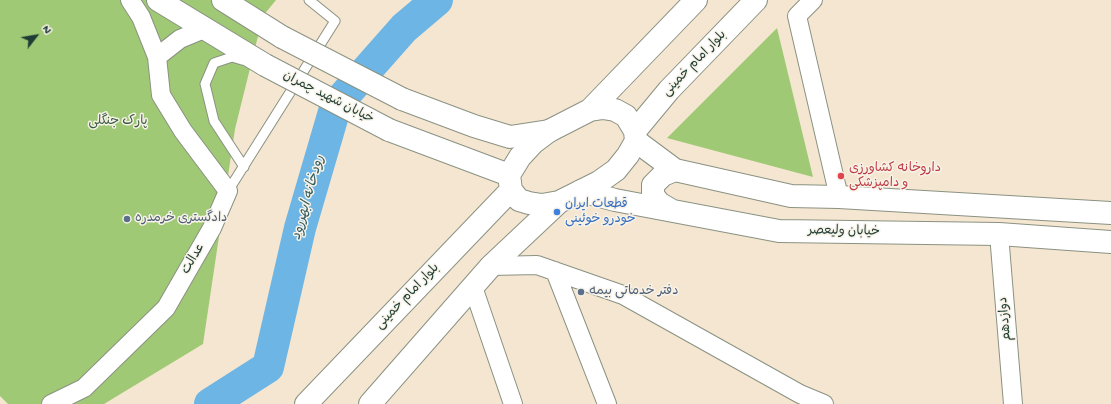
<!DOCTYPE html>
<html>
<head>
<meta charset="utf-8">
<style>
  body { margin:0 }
  #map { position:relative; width:1111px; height:404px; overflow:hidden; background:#f5e6d1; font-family:"Gochi Hand",sans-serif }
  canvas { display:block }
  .north { position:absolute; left:16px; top:16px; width:40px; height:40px; -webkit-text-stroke:3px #f7f3e8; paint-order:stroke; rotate:59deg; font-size:11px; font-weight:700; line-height:16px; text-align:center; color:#1f3d34 }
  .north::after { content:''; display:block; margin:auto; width:14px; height:18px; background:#1f3d34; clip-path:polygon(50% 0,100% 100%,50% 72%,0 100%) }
</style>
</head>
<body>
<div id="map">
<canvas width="1111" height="404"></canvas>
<div class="north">N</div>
</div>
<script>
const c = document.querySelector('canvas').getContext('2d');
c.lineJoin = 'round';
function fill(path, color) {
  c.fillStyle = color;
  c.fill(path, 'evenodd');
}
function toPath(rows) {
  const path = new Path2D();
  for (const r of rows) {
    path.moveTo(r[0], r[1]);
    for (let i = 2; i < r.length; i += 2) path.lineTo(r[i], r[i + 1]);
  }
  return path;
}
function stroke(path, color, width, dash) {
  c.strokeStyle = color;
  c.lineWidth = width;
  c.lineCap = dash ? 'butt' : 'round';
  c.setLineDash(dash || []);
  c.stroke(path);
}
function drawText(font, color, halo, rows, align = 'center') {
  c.font = font + ' "Gochi Hand","Playpen Sans Arabic",sans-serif';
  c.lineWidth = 3;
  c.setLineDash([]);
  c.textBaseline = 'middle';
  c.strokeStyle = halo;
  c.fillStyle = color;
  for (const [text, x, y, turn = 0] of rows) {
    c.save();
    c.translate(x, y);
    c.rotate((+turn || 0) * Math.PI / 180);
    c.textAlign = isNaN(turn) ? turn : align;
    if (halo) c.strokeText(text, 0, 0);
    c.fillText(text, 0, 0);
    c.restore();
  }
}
fill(toPath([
  [0,0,276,0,263,16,235,129,203,344,104,404,8,404,0,396],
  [777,28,813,177,667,138]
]), '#a0c975');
stroke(toPath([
  [210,404,268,367,300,228,336,105,404,28,437,0]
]), '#6cb5e4', 32);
const lane = toPath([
  [242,60,232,57,214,63,205,84,214,121,244,167],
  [228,191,335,21,309,0]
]);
const street = toPath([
  [813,0,797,16,839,197],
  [157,57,180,39,204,29],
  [999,234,1013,404],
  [491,266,537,265,623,295,800,394,824,404],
  [555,271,607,404],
  [473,287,513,404],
  [51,404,84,388,166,308,212,228,228,191,183,131,161,95,157,57,141,17,130,0]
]);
const secondary = toPath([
  [158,0,265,65],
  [223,0,282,37],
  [402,99,474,126,510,137,549,131],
  [389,130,509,175],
  [636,141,675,170,791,196,839,197,1111,213],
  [581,191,615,200,779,231,999,234,1111,242],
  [671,210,659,203,653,195,653,185,663,175,675,170]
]);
const primary = toPath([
  [590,110,603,108,615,110,626,116,635,131,636,141,628,155,616,170,599,182,559,202,542,205,529,203,519,200,511,190,509,175,520,157,533,143,549,131,590,110,696,0],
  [635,131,669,90,756,0],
  [306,404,511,190],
  [370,404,491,266,559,202]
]);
stroke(lane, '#8a9282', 11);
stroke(street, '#8a9282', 20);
stroke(secondary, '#8a9282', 24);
stroke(primary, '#8a9282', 24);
stroke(lane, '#fff', 9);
stroke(street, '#fff', 18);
stroke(secondary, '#fff', 22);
stroke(primary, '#fff', 22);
const secondaryBridge = toPath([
  [282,37,402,99],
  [265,65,389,130]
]);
stroke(secondaryBridge, '#8a9282', 24, []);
stroke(secondaryBridge, '#fff', 22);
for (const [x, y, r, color] of [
  [841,176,4,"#e0444e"],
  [557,212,4,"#3f7fe0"],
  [127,219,4,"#5c6f8a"],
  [581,292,4,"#5c6f8a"]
]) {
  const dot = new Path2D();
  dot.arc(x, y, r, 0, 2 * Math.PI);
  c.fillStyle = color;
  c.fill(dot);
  stroke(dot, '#f7f3e8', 1.5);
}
drawText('13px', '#1f3d34', '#f7f3e8', [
  ["بلوار امام خمینی",695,64,-46],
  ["خیابان شهید چمران",328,98,27],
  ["خیابان ولیعصر",844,232,1],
  ["عدالت",194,259,-60],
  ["بلوار امام خمینی",408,297,-46],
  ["دوازدهم",1006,319,-95]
]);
drawText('13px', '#395941', '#f7f3e8', [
  ["پارک جنگلی",118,122]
]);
drawText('13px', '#be3a42', '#f7f3e8', [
  ["داروخانه کشاورزی",849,169],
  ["و دامپزشکی",849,184]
], 'left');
drawText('13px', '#366cbe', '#f7f3e8', [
  ["قطعات ایران",565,205],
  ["خودرو خوئینی",565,220]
], 'left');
drawText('13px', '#4e5e75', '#f7f3e8', [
  ["دادگستری خرمدره",135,219],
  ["دفتر خدماتی بیمه",589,292]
], 'left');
drawText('italic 14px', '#325b60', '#f7f3e8', [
  ["رودخانه ابهررود",309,198,-74]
]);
</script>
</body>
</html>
